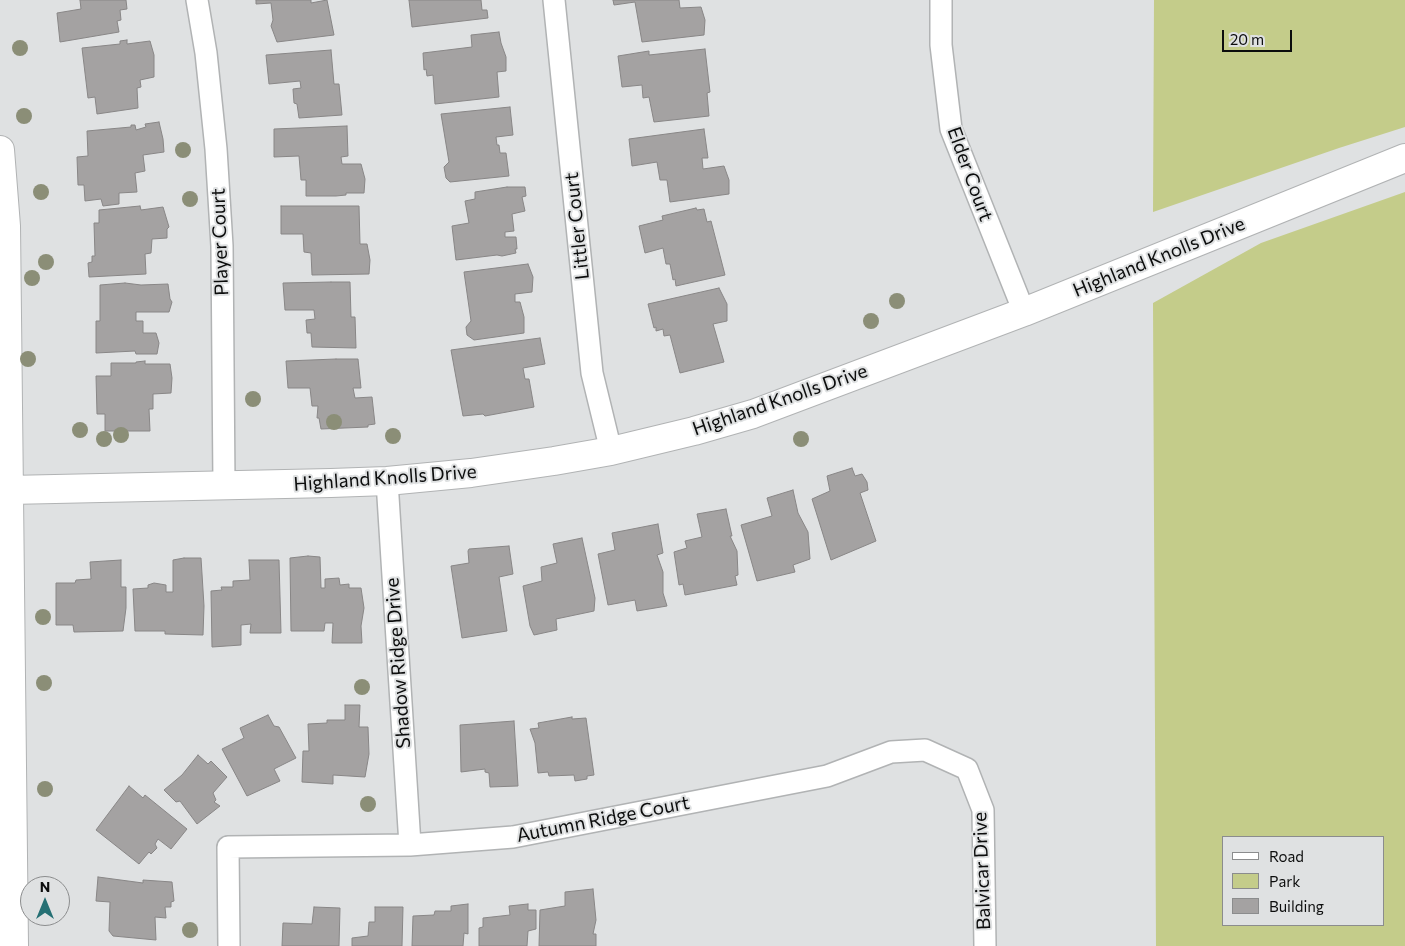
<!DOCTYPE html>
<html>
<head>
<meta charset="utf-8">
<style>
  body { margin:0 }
  #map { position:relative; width:1405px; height:946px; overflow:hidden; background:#dfe1e2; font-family:Commissioner,sans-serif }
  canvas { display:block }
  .legend { position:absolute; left:1222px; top:836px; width:162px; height:90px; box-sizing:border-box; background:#dfe1e2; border:1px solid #8b8c8d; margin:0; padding:6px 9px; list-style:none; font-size:15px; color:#0c0d0d }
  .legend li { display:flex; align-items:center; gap:10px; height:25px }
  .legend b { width:25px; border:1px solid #8b8c8d }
  .north { position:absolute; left:20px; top:876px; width:50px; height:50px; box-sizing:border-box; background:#dfe1e2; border:1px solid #8b8c8d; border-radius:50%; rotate:0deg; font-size:14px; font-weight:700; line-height:20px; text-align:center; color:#0c0d0d }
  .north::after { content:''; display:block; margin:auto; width:18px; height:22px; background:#257074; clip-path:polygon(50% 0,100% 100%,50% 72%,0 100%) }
  .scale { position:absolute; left:1222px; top:30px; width:70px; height:22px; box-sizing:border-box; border:2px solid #0c0d0d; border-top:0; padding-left:6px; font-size:15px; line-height:18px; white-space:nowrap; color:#0c0d0d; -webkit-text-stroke:4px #dfe1e2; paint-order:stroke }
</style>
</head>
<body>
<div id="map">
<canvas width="1405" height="946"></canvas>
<ul class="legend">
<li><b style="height:6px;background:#fff"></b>Road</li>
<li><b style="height:14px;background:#c4cc8a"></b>Park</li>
<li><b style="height:14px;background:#a4a2a2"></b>Building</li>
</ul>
<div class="north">N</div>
<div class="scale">20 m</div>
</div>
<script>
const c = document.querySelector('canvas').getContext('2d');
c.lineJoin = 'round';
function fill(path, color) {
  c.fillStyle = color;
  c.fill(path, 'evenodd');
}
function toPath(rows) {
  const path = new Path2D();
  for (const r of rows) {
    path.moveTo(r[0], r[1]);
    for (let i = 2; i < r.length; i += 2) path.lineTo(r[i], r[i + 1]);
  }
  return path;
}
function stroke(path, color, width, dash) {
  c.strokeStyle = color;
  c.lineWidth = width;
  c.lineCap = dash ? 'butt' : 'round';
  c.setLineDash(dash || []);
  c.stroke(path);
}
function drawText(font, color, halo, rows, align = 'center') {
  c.font = font + ' Commissioner,sans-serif';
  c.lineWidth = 4;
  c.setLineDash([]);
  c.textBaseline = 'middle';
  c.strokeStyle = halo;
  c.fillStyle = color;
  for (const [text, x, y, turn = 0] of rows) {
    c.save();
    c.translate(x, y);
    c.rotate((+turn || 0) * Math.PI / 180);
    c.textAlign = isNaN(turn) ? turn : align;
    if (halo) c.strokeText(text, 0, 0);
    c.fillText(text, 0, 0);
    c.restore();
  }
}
fill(toPath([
  [1154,0,1405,0,1405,127,1339,148,1153,212],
  [1405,192,1405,946,1156,946,1153,303,1261,243],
  [1224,837,1384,837,1384,925,1224,925]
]), '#c4cc8a');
const building = toPath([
  [80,0,126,0,127,9,120,10,121,20,117,21,119,32,60,42,57,13,81,9,80,0],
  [256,0,311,0,311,3,327,0,334,35,277,42,271,26,273,20,271,3,256,4,256,0],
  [409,0,481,0,482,10,487,10,488,18,412,27,409,0],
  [613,0,679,0,680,8,701,7,705,20,704,35,642,42,635,2,614,5,613,0],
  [499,32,501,43,506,57,506,71,497,72,499,97,435,104,433,75,427,76,426,69,424,70,423,53,472,47,471,35,499,32],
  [127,40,127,44,150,41,154,55,154,77,140,80,141,87,137,88,138,108,97,114,95,97,88,98,82,48,120,44,120,41,127,40],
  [705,49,710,92,707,93,709,116,654,122,649,97,643,98,642,85,622,87,618,56,649,51,649,55,705,49],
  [331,50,334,84,339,84,342,115,299,118,297,104,294,103,293,89,301,88,300,81,269,84,266,55,331,50],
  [510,107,513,135,496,137,497,145,499,145,500,153,506,153,509,176,450,182,446,178,444,167,449,162,441,114,510,107],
  [159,122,163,139,164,152,143,155,145,171,135,173,137,192,119,193,119,204,103,206,101,199,85,201,84,185,78,185,77,157,88,156,87,131,131,127,131,125,135,125,136,130,146,127,145,124,159,122],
  [347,126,348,156,341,157,342,164,361,164,365,179,364,193,346,193,346,195,336,196,306,196,306,180,301,180,299,156,274,157,274,129,347,126],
  [704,129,708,158,702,158,703,169,724,166,729,180,729,194,670,202,667,180,660,180,657,162,632,166,629,139,704,129],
  [507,187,525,187,526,196,522,197,525,211,512,214,514,231,505,232,505,237,516,237,517,249,515,249,516,253,502,256,497,255,456,260,452,226,469,223,465,201,475,199,475,192,507,187],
  [140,206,141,210,163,207,169,227,167,229,167,238,152,239,151,253,145,254,146,274,89,277,88,263,92,262,92,256,95,256,94,223,99,223,99,210,140,206],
  [281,206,359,206,360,244,367,244,370,260,369,274,312,275,311,253,304,252,303,234,281,234,281,206],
  [696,208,697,210,704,209,707,222,711,221,725,275,676,286,675,279,673,280,670,264,666,264,663,248,645,253,639,226,663,220,662,216,696,208],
  [528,264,533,277,532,292,515,294,515,302,520,302,524,317,524,333,474,340,467,335,466,327,471,321,464,272,528,264],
  [331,282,350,282,351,317,355,317,356,348,312,347,311,333,307,333,306,320,315,319,314,310,285,310,283,283,331,282],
  [125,283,141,285,168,284,170,299,172,302,169,312,136,312,136,321,143,321,143,333,156,333,159,343,157,354,136,354,135,351,96,353,96,321,100,321,100,285,125,283],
  [719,288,727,304,727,321,713,324,724,362,680,373,670,335,664,336,663,329,656,331,656,327,654,328,648,304,719,288],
  [540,338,545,364,523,368,525,379,529,379,534,407,485,416,483,414,463,416,451,350,540,338],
  [336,359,358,359,361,388,353,388,355,398,372,397,375,424,368,425,368,427,321,429,319,418,317,418,318,406,312,406,310,388,288,388,286,361,336,359],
  [145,361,145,364,170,364,172,378,171,393,153,394,153,409,149,409,150,431,105,431,105,414,97,414,96,376,111,376,111,363,136,363,136,362,145,361],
  [852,468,855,476,862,474,867,482,868,490,860,493,876,541,831,560,812,499,830,491,827,476,852,468],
  [793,490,798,513,808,532,810,559,793,565,795,572,757,581,741,525,772,516,767,498,793,490],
  [726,509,732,536,730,536,737,551,738,575,735,576,737,585,685,595,683,584,679,585,674,552,687,548,685,541,702,537,697,514,726,509],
  [658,524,663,553,657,555,663,572,663,593,667,606,637,611,635,600,608,605,598,554,615,550,612,533,658,524],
  [582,538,595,598,594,611,556,619,557,630,534,635,530,626,523,586,542,581,541,567,557,563,553,544,582,538],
  [509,546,513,574,499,577,507,631,462,638,451,566,469,563,468,551,469,549,509,546],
  [308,556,320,557,321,588,325,588,325,579,339,578,340,585,349,584,349,588,361,588,364,608,361,626,362,643,332,643,333,623,325,623,324,631,291,631,290,558,308,556],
  [184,558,201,558,204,606,203,635,165,634,165,631,135,631,133,589,148,588,148,585,154,583,166,585,166,592,173,592,173,560,184,558],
  [121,560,121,587,126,587,126,608,123,631,74,632,73,625,56,625,56,583,75,583,76,580,91,579,90,562,121,560],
  [249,560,279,560,281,633,250,633,251,624,241,625,241,645,212,647,211,591,222,590,221,587,233,587,233,581,250,580,249,560],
  [345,705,360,705,359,727,368,727,369,754,365,777,333,775,333,784,302,782,303,751,309,751,308,724,327,723,327,720,345,720,345,705],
  [268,715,274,726,279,727,296,758,274,769,280,781,247,796,222,749,244,738,240,728,268,715],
  [572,717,572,719,586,718,594,775,587,776,587,779,575,781,574,775,549,776,548,772,538,773,535,743,530,729,539,728,538,723,572,717],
  [514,721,518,786,490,787,489,773,485,772,485,769,461,772,460,725,514,721],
  [198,755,208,764,211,761,227,777,213,793,216,800,214,802,220,806,197,824,180,801,176,802,164,790,182,775,198,755],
  [129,786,143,798,145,795,187,829,171,849,158,839,155,844,157,848,151,854,149,852,139,864,96,830,129,786],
  [98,877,143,883,143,880,172,882,174,901,171,902,171,907,165,907,166,918,155,917,156,940,113,936,109,931,110,902,96,901,98,877],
  [593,889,596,920,593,934,596,934,596,946,539,946,540,910,565,906,565,892,593,889],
  [468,904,468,934,464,933,463,946,412,946,413,916,434,915,435,911,451,911,451,906,468,904],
  [528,904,528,910,536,910,536,929,528,931,527,946,479,946,479,928,483,927,483,918,510,915,509,906,528,904],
  [314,907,340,908,339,946,282,946,283,923,312,924,314,907],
  [375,907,403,907,402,946,352,946,352,938,368,936,369,922,375,922,375,907]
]);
fill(building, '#a4a2a2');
stroke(building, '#888686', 1);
const street = toPath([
  [197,0,206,53,216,149,222,246,224,485],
  [554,0,592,373,611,451],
  [941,0,941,45,951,129,1024,312],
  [387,481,410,845],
  [229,946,228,847,410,845,513,837,827,776,891,752,925,750,967,769,983,810,985,946]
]);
const secondary = toPath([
  [0,150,6,226,14,946],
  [9,490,331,483,387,481,471,473,554,461,611,451,694,431,753,414,1024,312,1405,158]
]);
stroke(street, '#b1b3b4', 24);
stroke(secondary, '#b1b3b4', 30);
stroke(street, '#fff', 21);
stroke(secondary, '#fff', 28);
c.fillStyle = '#8b8e77';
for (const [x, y] of [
  [20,48],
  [24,116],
  [183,150],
  [41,192],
  [190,199],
  [46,262],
  [32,278],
  [897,301],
  [871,321],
  [28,359],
  [253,399],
  [334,422],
  [80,430],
  [121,435],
  [393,436],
  [104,439],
  [801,439],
  [43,617],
  [44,683],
  [362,687],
  [45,789],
  [368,804],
  [190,930]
]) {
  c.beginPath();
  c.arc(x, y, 8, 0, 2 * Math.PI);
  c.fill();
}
drawText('19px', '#0c0d0d', '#dfe1e2', [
  ["Elder Court",970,174,70],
  ["Littler Court",577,226,-96],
  ["Player Court",220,242,-92],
  ["Highland Knolls Drive",1159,257,-22],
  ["Highland Knolls Drive",780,400,-19],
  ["Highland Knolls Drive",385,478,-4],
  ["Shadow Ridge Drive",398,663,-94],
  ["Autumn Ridge Court",603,819,-11],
  ["Balvicar Drive",982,871,-92]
]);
</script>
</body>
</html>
